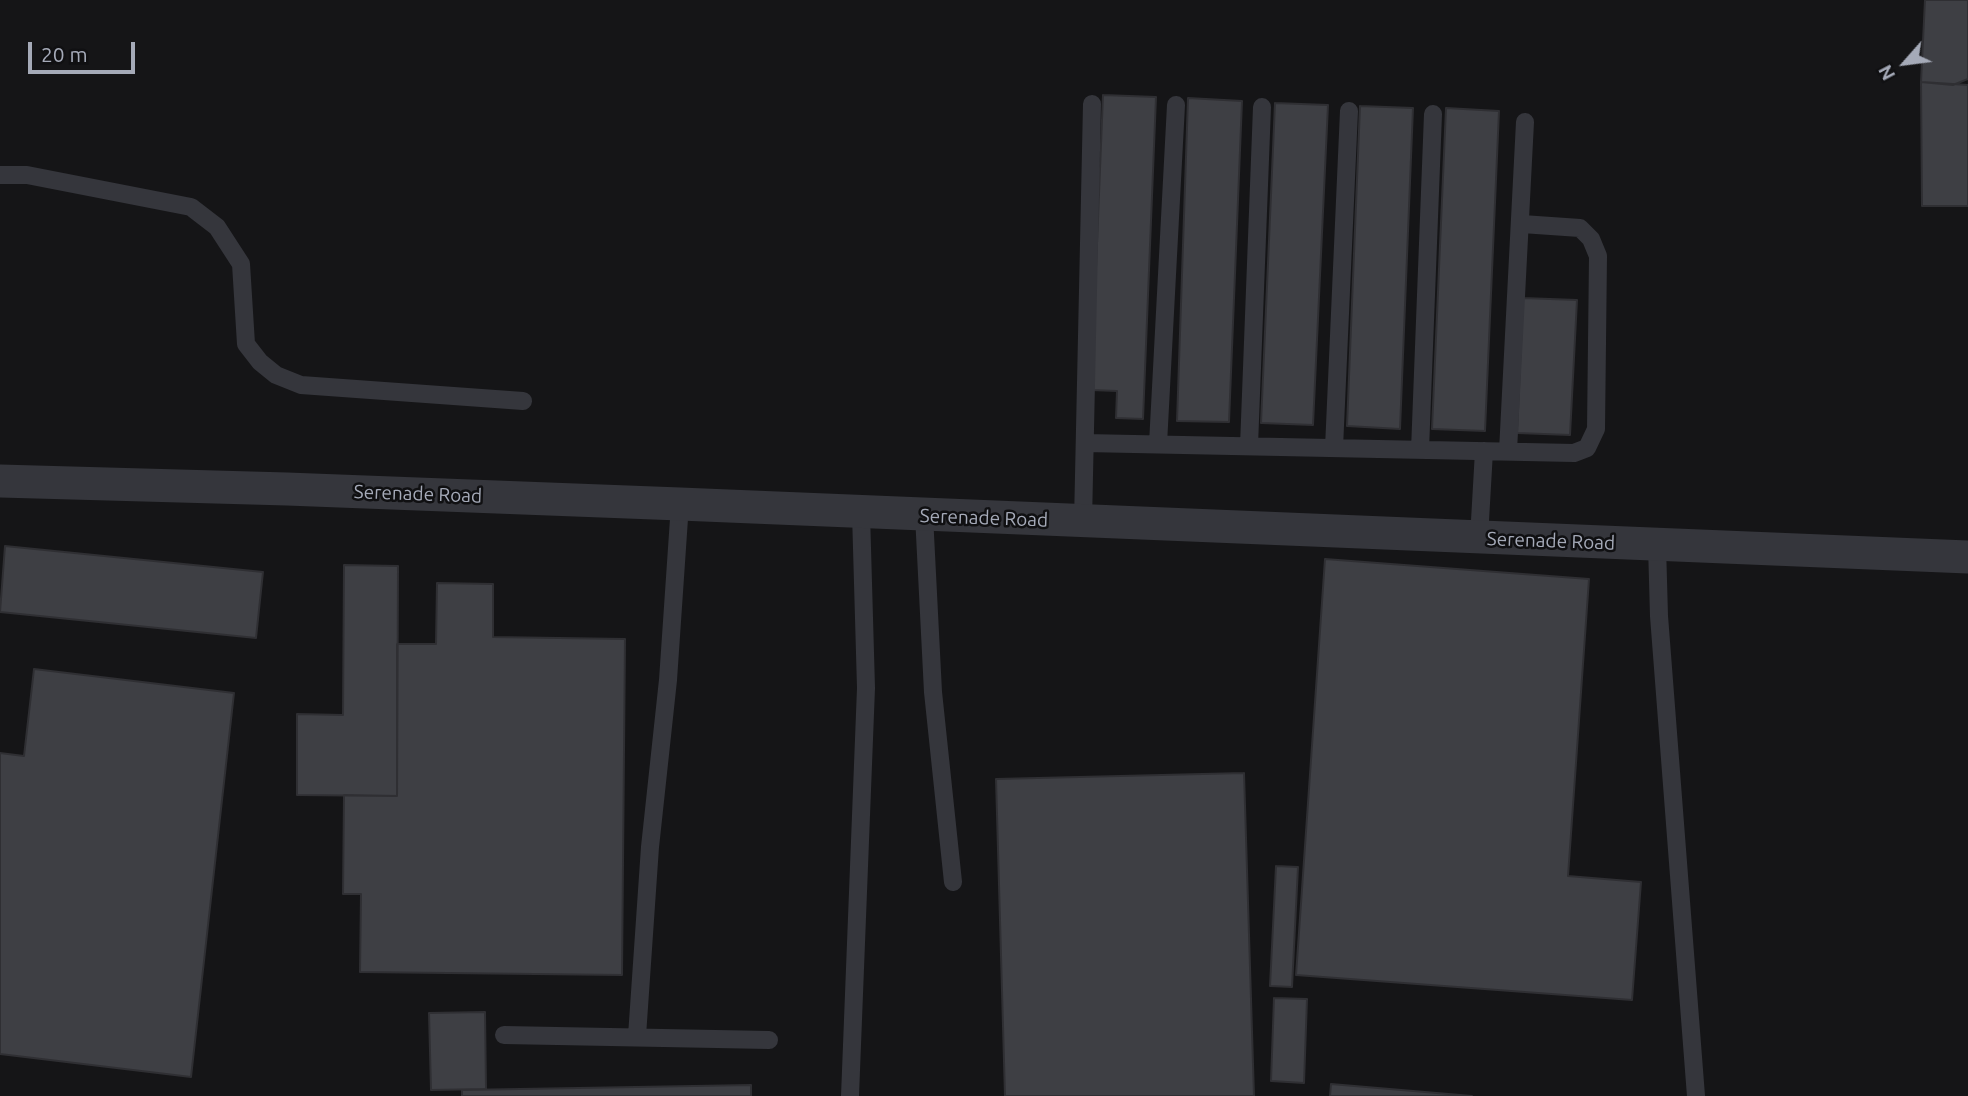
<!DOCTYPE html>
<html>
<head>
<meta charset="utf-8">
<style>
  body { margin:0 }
  #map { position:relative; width:1968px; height:1096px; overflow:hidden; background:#151517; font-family:Ubuntu,sans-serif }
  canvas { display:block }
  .north { position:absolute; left:1870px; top:28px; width:70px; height:70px; -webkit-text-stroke:5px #101012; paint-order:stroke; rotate:242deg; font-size:19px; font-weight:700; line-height:28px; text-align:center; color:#a5aab8 }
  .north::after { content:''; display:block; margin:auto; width:24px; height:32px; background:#a5aab8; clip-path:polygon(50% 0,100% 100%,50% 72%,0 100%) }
  .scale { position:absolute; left:28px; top:42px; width:107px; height:32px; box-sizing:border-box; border:4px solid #a5aab8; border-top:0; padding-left:9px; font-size:21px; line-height:24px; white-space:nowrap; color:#a5aab8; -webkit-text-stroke:5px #101012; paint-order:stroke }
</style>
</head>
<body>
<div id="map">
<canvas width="1968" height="1096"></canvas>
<div class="north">N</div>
<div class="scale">20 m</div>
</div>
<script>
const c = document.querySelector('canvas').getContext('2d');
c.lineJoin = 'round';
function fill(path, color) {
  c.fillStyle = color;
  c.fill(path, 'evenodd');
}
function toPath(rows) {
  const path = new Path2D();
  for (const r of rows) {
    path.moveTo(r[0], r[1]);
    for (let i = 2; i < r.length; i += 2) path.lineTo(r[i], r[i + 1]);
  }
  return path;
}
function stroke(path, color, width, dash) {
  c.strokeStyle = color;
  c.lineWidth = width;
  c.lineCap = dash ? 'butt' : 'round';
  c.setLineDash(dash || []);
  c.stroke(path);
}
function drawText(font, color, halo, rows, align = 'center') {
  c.font = font + ' Ubuntu,sans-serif';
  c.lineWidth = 5;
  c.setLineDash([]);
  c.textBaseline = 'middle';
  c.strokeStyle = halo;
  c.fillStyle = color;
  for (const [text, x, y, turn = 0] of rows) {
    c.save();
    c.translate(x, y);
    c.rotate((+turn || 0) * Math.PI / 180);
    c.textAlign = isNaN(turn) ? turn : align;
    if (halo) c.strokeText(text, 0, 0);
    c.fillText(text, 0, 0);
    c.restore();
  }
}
const building = toPath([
  [1925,0,1968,0,1968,79,1953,85,1921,82,1925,0],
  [1921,82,1968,85,1968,206,1922,206,1921,82],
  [1103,95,1156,97,1143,419,1116,418,1117,391,1091,390,1103,95],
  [1188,98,1242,101,1229,422,1177,421,1188,98],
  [1275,103,1328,105,1313,425,1261,423,1275,103],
  [1360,106,1413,108,1400,429,1347,426,1360,106],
  [1446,108,1499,111,1485,431,1432,429,1446,108],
  [1523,298,1577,300,1570,435,1517,433,1523,298],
  [5,546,263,572,256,638,0,612,5,546],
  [1325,559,1589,579,1568,876,1641,882,1632,1000,1296,975,1325,559],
  [344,565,398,566,397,796,297,795,297,714,343,715,344,565],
  [437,583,493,584,493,637,625,639,622,975,360,972,361,894,343,894,344,795,397,796,397,644,436,644,437,583],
  [34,669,234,693,191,1077,0,1054,0,753,24,756,34,669],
  [1244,773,1254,1096,1005,1096,996,779,1244,773],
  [1276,866,1298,867,1292,987,1270,986,1276,866],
  [1274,998,1307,999,1304,1083,1271,1081,1274,998],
  [485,1012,486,1089,431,1090,429,1013,485,1012],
  [1331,1084,1472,1096,1330,1096,1331,1084],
  [751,1085,751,1096,462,1096,462,1090,751,1085]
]);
fill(building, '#3e3f44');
stroke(building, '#2f2f33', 2);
stroke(toPath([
  [0,175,27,175,191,207,217,227,241,264,246,344,260,362,276,375,301,385,523,401],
  [1085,443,1574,453,1587,448,1596,429,1598,256,1591,239,1580,228,1522,224],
  [1158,444,1176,105],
  [1249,446,1262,107],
  [1334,448,1349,111],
  [1420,450,1433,114],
  [1508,451,1525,122],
  [924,515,933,692,953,882],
  [1083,522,1092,104],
  [1479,538,1484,451],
  [1657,545,1659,616,1696,1096],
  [504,1035,769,1040],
  [637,1036,650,847,668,680,680,504],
  [850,1096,866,688,861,513]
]), '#35363c', 18);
stroke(toPath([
  [0,481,287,489,680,504,1968,557]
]), '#35363c', 33);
drawText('19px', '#a5aab8', '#101012', [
  ["Serenade Road",418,494,2],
  ["Serenade Road",984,518,2],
  ["Serenade Road",1551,541,2]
]);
</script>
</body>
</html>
